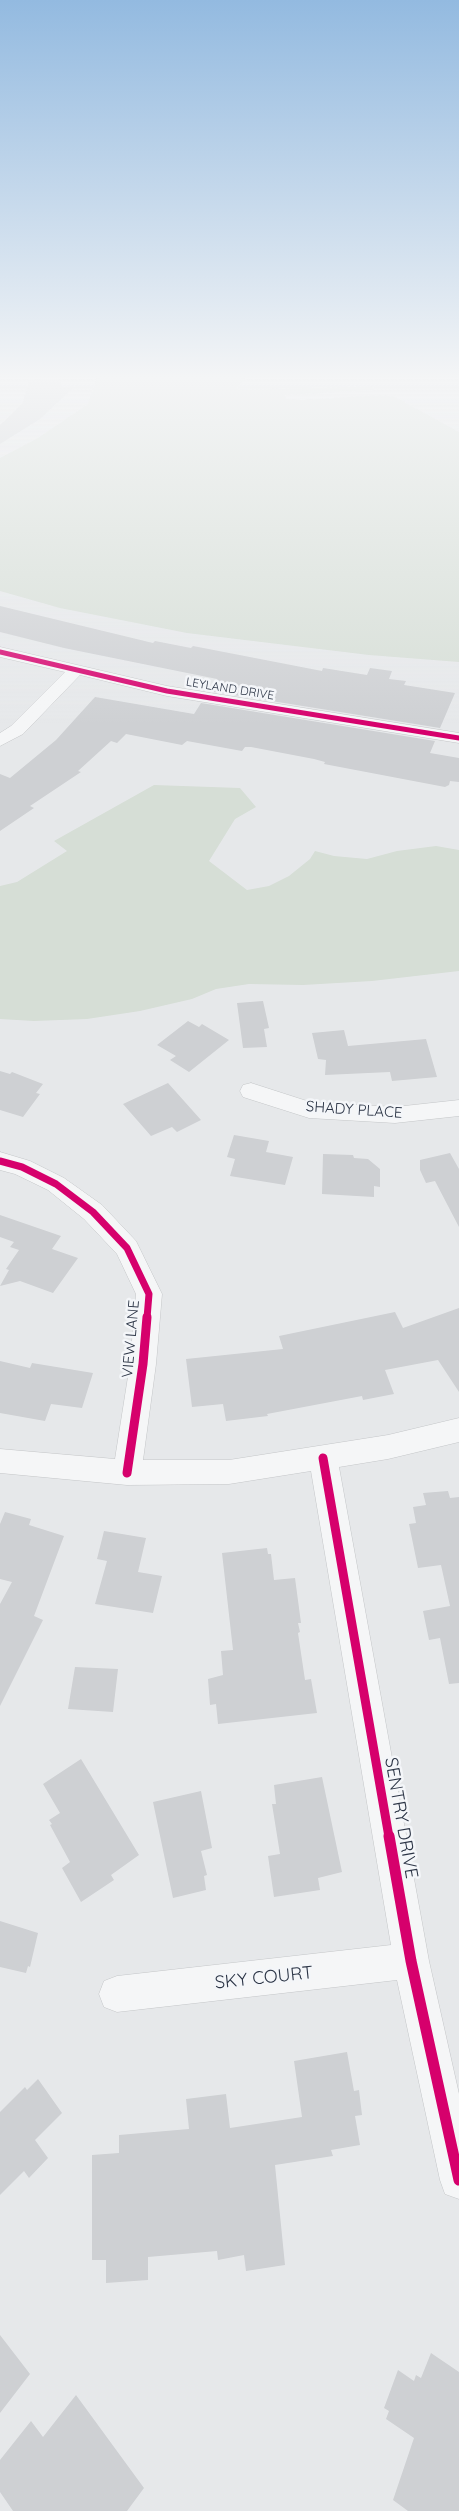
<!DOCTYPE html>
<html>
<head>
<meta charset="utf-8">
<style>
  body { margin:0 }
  canvas { display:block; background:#e6e8ea }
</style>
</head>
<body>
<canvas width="459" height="2511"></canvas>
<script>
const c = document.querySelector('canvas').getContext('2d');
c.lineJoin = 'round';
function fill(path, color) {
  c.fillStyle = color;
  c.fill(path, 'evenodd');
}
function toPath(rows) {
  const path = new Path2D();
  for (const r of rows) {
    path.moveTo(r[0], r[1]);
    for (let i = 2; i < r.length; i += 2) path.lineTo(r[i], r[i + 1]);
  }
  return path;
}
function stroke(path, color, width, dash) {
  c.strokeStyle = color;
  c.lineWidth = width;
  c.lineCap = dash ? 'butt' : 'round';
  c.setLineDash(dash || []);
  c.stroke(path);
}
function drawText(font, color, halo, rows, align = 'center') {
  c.font = font + ' Quicksand,sans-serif';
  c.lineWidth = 5;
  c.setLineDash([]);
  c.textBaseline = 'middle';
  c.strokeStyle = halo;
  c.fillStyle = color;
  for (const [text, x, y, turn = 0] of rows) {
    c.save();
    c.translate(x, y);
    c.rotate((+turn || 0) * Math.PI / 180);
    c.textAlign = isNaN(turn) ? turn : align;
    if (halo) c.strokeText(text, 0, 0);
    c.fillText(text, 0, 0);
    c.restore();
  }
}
fill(toPath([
  [98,374,246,374,243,382,235,390,374,386,373,390,285,395,286,399,303,400,381,395,395,397,459,432,459,662,369,655,187,633,60,608,0,591,0,458,38,438,88,404],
  [154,785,240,788,256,807,235,819,209,861,247,890,269,886,289,876,310,859,315,851,334,856,367,859,397,851,436,846,459,850,459,971,372,981,303,985,249,984,216,989,192,999,140,1011,87,1019,34,1021,0,1019,0,886,17,882,67,851,54,841]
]), '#d6ded6');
fill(toPath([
  [30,379,61,380,61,387,75,386,40,419,0,444,0,425,22,404],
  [0,606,153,643,155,641,191,648,193,646,322,671,323,668,367,675,370,668,392,671,389,679,406,681,404,685,455,693,440,728,209,691,217,679,64,648,0,632],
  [95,697,194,714,201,703,435,741,430,753,459,758,459,782,450,781,449,785,445,787,324,764,325,762,314,759,251,747,245,747,242,751,187,741,182,745,126,734,117,743,111,741,78,771,81,772,30,806,34,808,0,831,0,774,10,778,56,740],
  [263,1001,269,1028,264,1029,267,1047,243,1048,237,1003],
  [188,1021,199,1027,202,1024,229,1040,189,1072,170,1060,176,1056,157,1045],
  [344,1030,348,1046,426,1039,437,1077,392,1081,390,1072,325,1075,326,1060,318,1059,312,1033],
  [0,1071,10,1074,12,1072,43,1084,36,1093,40,1094,23,1117,0,1110],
  [168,1083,201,1120,177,1132,172,1127,151,1136,123,1104],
  [234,1135,269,1141,266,1152,293,1157,285,1185,230,1176,235,1159,227,1157],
  [450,1153,459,1169,459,1227,435,1181,426,1183,420,1170,420,1160],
  [323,1154,353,1155,354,1158,368,1159,380,1169,380,1187,374,1186,374,1197,322,1194],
  [0,1215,61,1236,52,1249,78,1258,53,1293,20,1281,0,1286,9,1270,6,1269,19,1250,10,1247,14,1242,0,1237],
  [459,1308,459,1392,438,1360,385,1370,394,1394,363,1400,362,1396,267,1414,268,1416,226,1421,223,1404,192,1407,186,1359,283,1349,279,1336,395,1312,403,1328],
  [0,1361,30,1368,32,1363,93,1373,82,1408,51,1404,45,1421,0,1413],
  [448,1491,450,1498,459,1497,459,1683,449,1684,440,1638,429,1640,423,1611,450,1606,441,1565,418,1568,409,1524,416,1523,413,1507,426,1505,423,1493],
  [5,1512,31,1519,29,1525,64,1536,34,1616,43,1620,0,1706,0,1604,12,1582,0,1579,0,1524],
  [104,1531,146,1538,138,1572,162,1576,153,1613,95,1604,107,1561,97,1559],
  [267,1548,268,1554,271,1554,274,1580,295,1578,301,1623,298,1623,300,1632,298,1633,305,1680,311,1679,317,1713,218,1724,216,1704,210,1705,208,1679,223,1675,221,1651,233,1650,222,1553],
  [75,1667,118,1669,113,1712,68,1709],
  [81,1759,139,1855,111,1875,114,1880,81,1902,62,1868,70,1862,50,1825,52,1824,49,1820,60,1813,43,1784],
  [322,1777,342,1872,318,1878,320,1890,274,1897,268,1856,280,1854,272,1804,276,1804,274,1785],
  [201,1791,212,1848,201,1851,207,1875,204,1876,206,1890,173,1898,153,1802],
  [0,1921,38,1933,30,1967,28,1966,26,1973,0,1967],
  [347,2052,354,2091,359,2090,362,2115,355,2116,360,2145,331,2150,333,2156,275,2165,285,2265,246,2271,244,2255,218,2260,217,2251,148,2257,148,2280,106,2283,106,2260,92,2260,92,2155,119,2153,119,2135,189,2129,186,2099,226,2094,230,2128,302,2117,294,2061],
  [38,2079,62,2113,35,2140,48,2158,29,2178,24,2171,0,2195,0,2112,25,2087,27,2090],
  [0,2335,30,2374,0,2413],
  [431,2353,459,2372,459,2511,408,2511,393,2500,414,2438,386,2419,389,2411,384,2408,398,2370,414,2381,416,2375,421,2378],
  [76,2395,144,2488,127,2511,13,2511,0,2492,0,2460,31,2421,43,2437]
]), '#ced0d3');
const minor = toPath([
  [0,647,167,686,459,733,459,743,167,696,80,675,23,734,0,746,0,733,11,726,65,672,0,657,0,647],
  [251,1083,310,1102,395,1107,459,1100,459,1116,395,1123,309,1118,243,1097,240,1091,243,1085,251,1083],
  [0,1152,30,1161,64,1178,102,1205,136,1241,162,1294,156,1364,143,1460,229,1460,388,1435,459,1418,459,1442,388,1459,339,1467,429,1961,459,2094,459,2199,445,2194,440,2180,397,1980,117,2012,104,2007,99,1994,104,1981,117,1976,391,1945,311,1471,229,1484,127,1485,0,1473,0,1449,115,1459,130,1364,136,1294,117,1254,84,1219,48,1190,15,1174,0,1170,0,1152]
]);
stroke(minor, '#c4c6c8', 1);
fill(minor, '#f5f6f7');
stroke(toPath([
  [0,652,167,691,459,738]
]), '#d6006c', 5);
stroke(toPath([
  [0,1161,22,1167,56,1184,93,1212,127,1248,149,1294,147,1318]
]), '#d6006c', 7);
stroke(toPath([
  [323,1458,389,1837],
  [127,1473,143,1364,147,1317]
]), '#d6006c', 9);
stroke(toPath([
  [389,1836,411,1961,459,2180]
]), '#d6006c', 11);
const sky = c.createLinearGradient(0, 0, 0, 726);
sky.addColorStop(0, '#93bae0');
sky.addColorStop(0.52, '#f4f5f6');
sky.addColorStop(1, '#f4f5f600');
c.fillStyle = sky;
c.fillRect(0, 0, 459, 726);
drawText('12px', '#2b3445', '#f4f6f9', [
  ["LEYLAND DRIVE",230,689,9]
]);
drawText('15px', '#2b3445', '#f4f6f9', [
  ["SHADY PLACE",354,1110,4],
  ["VIEW LANE",131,1339,-85]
]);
drawText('18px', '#2b3445', '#f4f6f9', [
  ["SENTRY DRIVE",401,1818,80],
  ["SKY COURT",264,1978,-6]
]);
</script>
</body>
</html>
